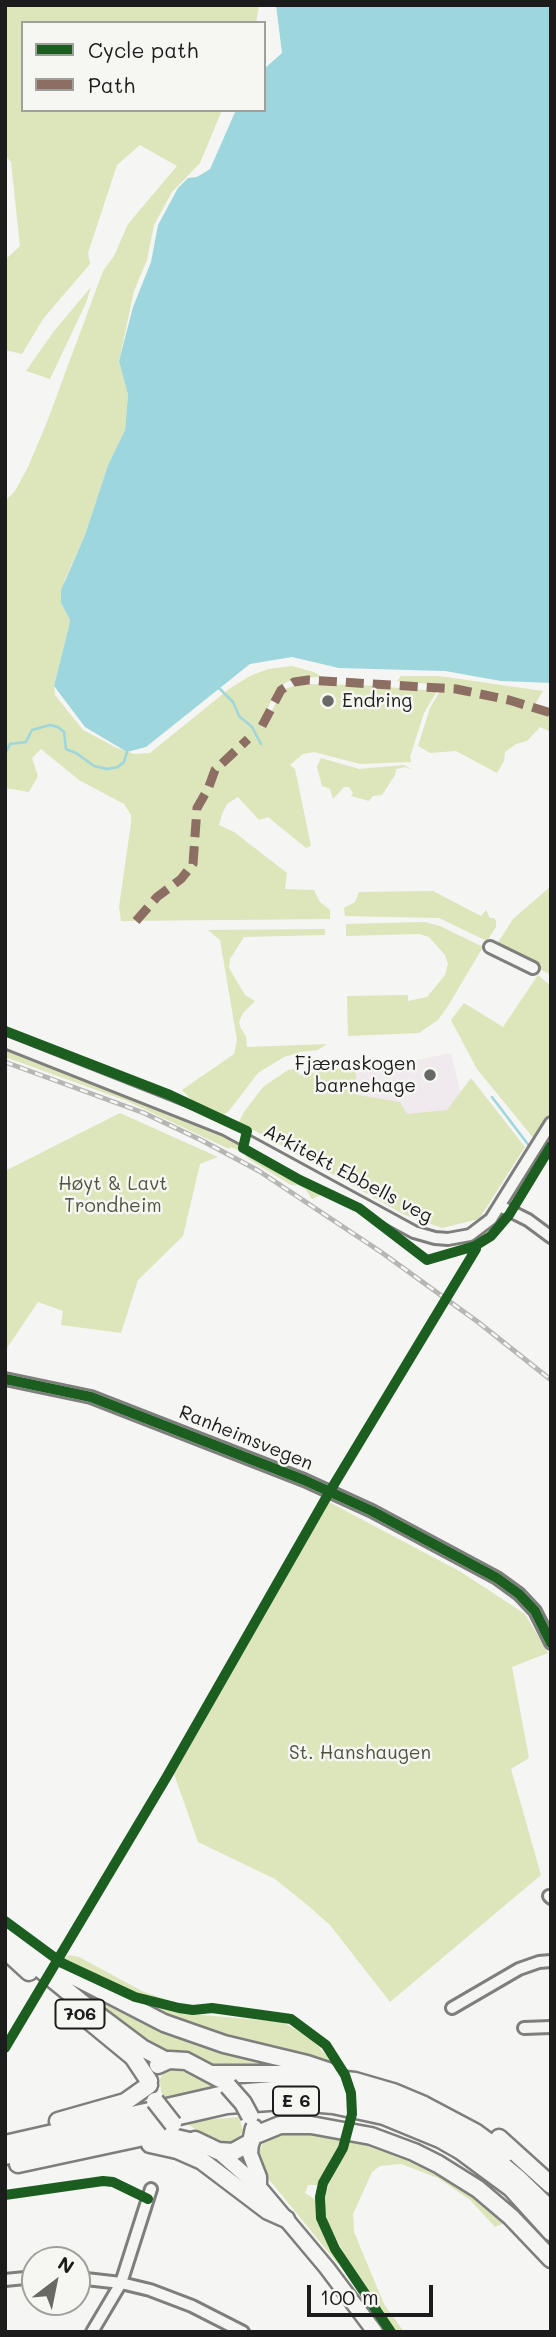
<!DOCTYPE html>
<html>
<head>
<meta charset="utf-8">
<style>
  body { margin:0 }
  #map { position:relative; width:556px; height:2337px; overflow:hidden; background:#f5f5f3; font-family:Mali,sans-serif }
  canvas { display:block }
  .frame { position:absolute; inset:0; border:7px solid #1c1c1c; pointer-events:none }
  .legend { position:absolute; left:21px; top:21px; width:245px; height:91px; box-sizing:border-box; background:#f6f6f2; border:2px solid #9f9f9c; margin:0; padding:9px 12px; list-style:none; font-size:21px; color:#1c1c1c }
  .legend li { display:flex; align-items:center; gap:14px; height:35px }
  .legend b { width:35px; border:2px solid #9f9f9c }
  .north { position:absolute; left:21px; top:2246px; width:70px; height:70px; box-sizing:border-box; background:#f6f6f2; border:2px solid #9f9f9c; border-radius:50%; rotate:32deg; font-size:19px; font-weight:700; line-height:28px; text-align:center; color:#1c1c1c }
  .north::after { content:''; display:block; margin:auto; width:24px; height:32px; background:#686867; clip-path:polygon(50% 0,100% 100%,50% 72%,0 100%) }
  .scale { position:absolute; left:307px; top:2285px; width:126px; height:32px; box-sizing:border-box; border:4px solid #1c1c1c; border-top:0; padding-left:9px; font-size:21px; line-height:24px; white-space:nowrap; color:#1c1c1c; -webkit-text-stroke:5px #f6f6f2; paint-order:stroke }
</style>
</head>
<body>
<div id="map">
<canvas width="556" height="2337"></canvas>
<div class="frame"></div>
<ul class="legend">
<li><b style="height:9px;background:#1b5e20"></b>Cycle path</li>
<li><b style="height:9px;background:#8d6e63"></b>Path</li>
</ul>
<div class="north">N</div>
<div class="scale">100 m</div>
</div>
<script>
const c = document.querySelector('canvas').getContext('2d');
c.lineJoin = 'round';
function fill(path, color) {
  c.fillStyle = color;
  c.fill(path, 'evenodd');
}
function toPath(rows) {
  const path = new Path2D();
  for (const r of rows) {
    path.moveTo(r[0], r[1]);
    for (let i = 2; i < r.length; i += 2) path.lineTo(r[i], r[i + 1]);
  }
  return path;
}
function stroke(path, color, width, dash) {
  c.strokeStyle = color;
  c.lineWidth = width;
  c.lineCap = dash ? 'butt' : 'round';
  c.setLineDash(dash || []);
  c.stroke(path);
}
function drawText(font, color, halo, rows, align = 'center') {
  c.font = font + ' Mali,sans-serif';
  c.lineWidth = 5;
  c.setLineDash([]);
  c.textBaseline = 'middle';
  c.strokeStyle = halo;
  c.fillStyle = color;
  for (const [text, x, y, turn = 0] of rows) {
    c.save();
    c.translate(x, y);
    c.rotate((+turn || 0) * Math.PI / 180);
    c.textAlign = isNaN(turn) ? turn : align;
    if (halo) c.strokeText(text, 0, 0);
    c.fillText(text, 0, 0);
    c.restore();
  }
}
fill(toPath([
  [451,1053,474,1147,297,1097,355,1073]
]), '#f0e9ed');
fill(toPath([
  [5,5,259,5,256,23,23,23,23,110,222,110,200,163,172,192,154,225,147,260,134,291,119,361,128,395,125,430,108,465,85,535,65,579,61,603,70,620,69,626,54,686,55,695,83,730,117,748,134,754,150,753,229,689,250,676,268,669,292,666,314,672,322,677,296,678,285,683,276,690,266,712,266,724,277,700,285,689,300,684,362,685,437,691,424,713,410,757,411,762,360,764,314,752,303,754,290,765,295,769,311,846,306,848,268,817,259,820,238,797,227,804,222,814,219,825,234,832,287,873,285,889,314,890,320,902,330,910,330,919,121,921,119,907,131,823,131,815,124,804,79,780,41,749,32,758,38,776,29,792,5,788,5,501,15,491,28,467,47,422,103,271,114,256,128,224,177,166,140,145,117,165,88,253,90,264,43,319,22,354,5,350,5,260,20,246,11,162,5,155],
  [91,287,86,303,50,379,26,371,54,331],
  [401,676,439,676,543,691,532,709,551,714,551,732,540,727,527,741,516,744,505,752,504,761,497,773,456,751,430,753,418,746,430,708,440,691,441,685,397,681],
  [321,758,359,769,404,765,413,770,405,767,396,769,395,775,382,795,373,796,369,801,351,796,353,793,349,787,344,787,333,799,330,789,322,786,317,767],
  [551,886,551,975,498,947,497,944,513,919],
  [433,891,481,916,486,910,490,918,494,918,496,921,496,927,487,941,439,918,345,916,344,908,355,902,359,892],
  [425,922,440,926,483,947,448,1006,438,1020,419,1033,348,1036,347,996,408,995,408,1001,427,997,445,975,448,964,445,955,429,937,419,934,346,936,346,924],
  [325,929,325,935,244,937,230,959,229,968,245,995,255,1001,243,1013,239,1022,241,1029,246,1036,247,1047,327,1044,318,1050,301,1052,284,1057,258,1073,228,1112,222,1116,192,1100,182,1090,234,1054,237,1040,220,940,208,930],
  [538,975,551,986,551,1114,535,1140,477,1069,451,1020,464,1003,503,1027],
  [5,1046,215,1131,241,1143,240,1151,231,1147,229,1149,127,1101,5,1057],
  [355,1066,358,1095,400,1102,407,1114,447,1110,471,1078,525,1147,479,1219,442,1228,405,1215,239,1122,244,1112,263,1087,288,1070,298,1068,299,1075],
  [120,1113,218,1157,200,1164,183,1236,138,1280,121,1333,61,1325,63,1311,38,1302,5,1351,5,1171],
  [245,1150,264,1162,325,1193,312,1199,306,1190,299,1185,291,1185,250,1160,245,1155],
  [329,1502,461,1572,525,1614,548,1653,512,1667,529,1758,511,1769,541,1875,390,2002,330,1925,306,1904,275,1879,198,1842,174,1774],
  [69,1955,79,1957,144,1992,189,2007,154,2001,123,1990,62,1960],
  [94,1995,306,2069,220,2067,182,2051,161,2050,147,2044,91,1999],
  [149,2005,191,2014,282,2022,310,2037,332,2062,287,2053,211,2032,148,2008],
  [175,2069,201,2078,215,2088,164,2098,161,2091,160,2079,165,2071],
  [239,2117,243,2131,239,2137,232,2142,216,2140,202,2134,185,2122],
  [287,2132,304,2132,353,2139,438,2170,467,2187,508,2221,495,2227,470,2200,438,2178,401,2164,380,2166,372,2172,353,2214,354,2232,384,2304,404,2332,397,2332,344,2253,328,2224,325,2212,326,2194,330,2180,348,2148,338,2146,329,2162,320,2185,308,2185,305,2193,316,2200,320,2228,339,2261,338,2264,267,2177,260,2163,258,2153,265,2139,274,2134]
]), '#dde5ba');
fill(toPath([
  [276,5,551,5,551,683,501,681,445,671,339,668,292,657,250,664,146,747,127,752,85,727,54,686,69,626,70,620,61,603,61,590,85,535,108,465,125,430,128,395,119,361,133,307,151,262,158,225,178,188,188,178,197,177,210,169,236,110,264,110,264,69,282,53]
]), '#9ed6de');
stroke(toPath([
  [219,688,233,702,239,716,252,727,261,744],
  [5,754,10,744,26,742,32,730,50,725,58,727,64,732,66,749,76,753,94,766,107,769,118,767,124,762,127,752],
  [492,1097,530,1147]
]), '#9ed6de', 2.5);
const minor = toPath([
  [490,947,533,968],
  [5,1042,225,1129,414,1232,435,1238,448,1239,470,1235,491,1219,551,1123],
  [500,1206,528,1220,551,1237],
  [5,1379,91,1397,304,1480,372,1511,497,1578,519,1594,535,1611,551,1643],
  [549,1896,551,1898],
  [452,2008,519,1969,539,1962,551,1961],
  [524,2028,551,2027],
  [77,2278,121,2283,150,2290,192,2306,243,2332],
  [5,2280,35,2277],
  [92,2332,121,2283,151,2189]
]);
const major = toPath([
  [251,2142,250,2154,259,2177,259,2187],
  [218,2151,259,2187,327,2268,375,2332]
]);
const highway = toPath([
  [5,1933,17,1943,28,1959,82,2003,142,2048,165,2060],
  [17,1943,34,1951,71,1975,164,2023,224,2044,307,2064,328,2071],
  [5,1950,29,1972],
  [82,2015,133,2057,149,2081],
  [158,2065,169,2060,186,2061,220,2079],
  [212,2074,287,2074,355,2081,393,2092,424,2105,475,2132,505,2154],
  [58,2121,125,2102,149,2085],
  [253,2136,280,2125,311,2125,371,2136,414,2152,438,2164,478,2189,511,2217,551,2259],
  [499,2138,551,2185],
  [195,2140,218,2151,233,2152,251,2142,254,2128],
  [5,2144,224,2094,285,2089,335,2093,389,2105,446,2129,495,2159,519,2179,551,2210],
  [150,2144,177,2150,202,2161,268,2211,286,2219],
  [5,2156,227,2105,283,2101,333,2105,384,2116,440,2139,461,2151,511,2188,551,2232],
  [18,2164,153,2135,172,2137,202,2144]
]);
stroke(minor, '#7e7e7d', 16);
stroke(major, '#7e7e7d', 19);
stroke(highway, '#7e7e7d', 21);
stroke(minor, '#f5f5f3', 10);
stroke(major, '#f5f5f3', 14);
stroke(highway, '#f5f5f3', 16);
const rail = toPath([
  [5,1062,144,1113,201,1140,259,1171,381,1252,478,1322,551,1380]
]);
stroke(rail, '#b6b6b5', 5);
stroke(rail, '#f6f6f2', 2.5, [8]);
const highwayBridge = toPath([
  [228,2086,243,2103,250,2116],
  [155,2101,173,2124]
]);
stroke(highwayBridge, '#7e7e7d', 21, []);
stroke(highwayBridge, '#f5f5f3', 16);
stroke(toPath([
  [262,726,281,690,294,682,308,680,456,689,509,700,551,713],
  [136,921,157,897,181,879,193,864,197,808,208,789,215,770,248,739]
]), '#8d6e63', 9, [18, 9]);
stroke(toPath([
  [5,1031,170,1095,247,1131,243,1148,300,1180,359,1208,427,1260,475,1246,491,1236,509,1215,551,1146],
  [5,1379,91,1397,304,1480,372,1511,497,1578,519,1594,535,1611,551,1643],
  [5,1921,62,1963,135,1997,179,2008,193,2010,212,2008,291,2019,326,2045,345,2075,351,2093,352,2114,343,2148,323,2183,320,2197,321,2218,335,2249,391,2332],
  [5,2048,166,1778,330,1491,476,1249,475,1246],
  [5,2195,103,2181,113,2182,148,2199]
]), '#1b5e20', 10);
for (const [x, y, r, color] of [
  [328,701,7,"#686867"],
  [430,1075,7,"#686867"]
]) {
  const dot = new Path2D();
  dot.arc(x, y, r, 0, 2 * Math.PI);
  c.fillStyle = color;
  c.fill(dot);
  stroke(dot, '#f6f6f2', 2.5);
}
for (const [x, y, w] of [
  [80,2014,49],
  [296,2101,46]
]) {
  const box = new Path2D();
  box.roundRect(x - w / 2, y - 14.5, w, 29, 5);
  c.fillStyle = '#f6f6f2';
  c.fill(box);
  stroke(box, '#1c1c1c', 2);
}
drawText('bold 18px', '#1c1c1c', null, [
  ["706",80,2014],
  ["E 6",296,2101]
]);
drawText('19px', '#1c1c1c', '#f6f6f2', [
  ["Endring",342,701],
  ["Fjæraskogen",416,1064,"right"],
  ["barnehage",416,1086,"right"]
], 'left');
drawText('19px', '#1c1c1c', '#f6f6f2', [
  ["Arkitekt Ebbells veg",348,1174,28],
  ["Ranheimsvegen",246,1438,22]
]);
drawText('19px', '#50543e', '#f6f6f2', [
  ["Høyt & Lavt",113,1184],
  ["Trondheim",113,1206],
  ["St. Hanshaugen",360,1753]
]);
</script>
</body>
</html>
